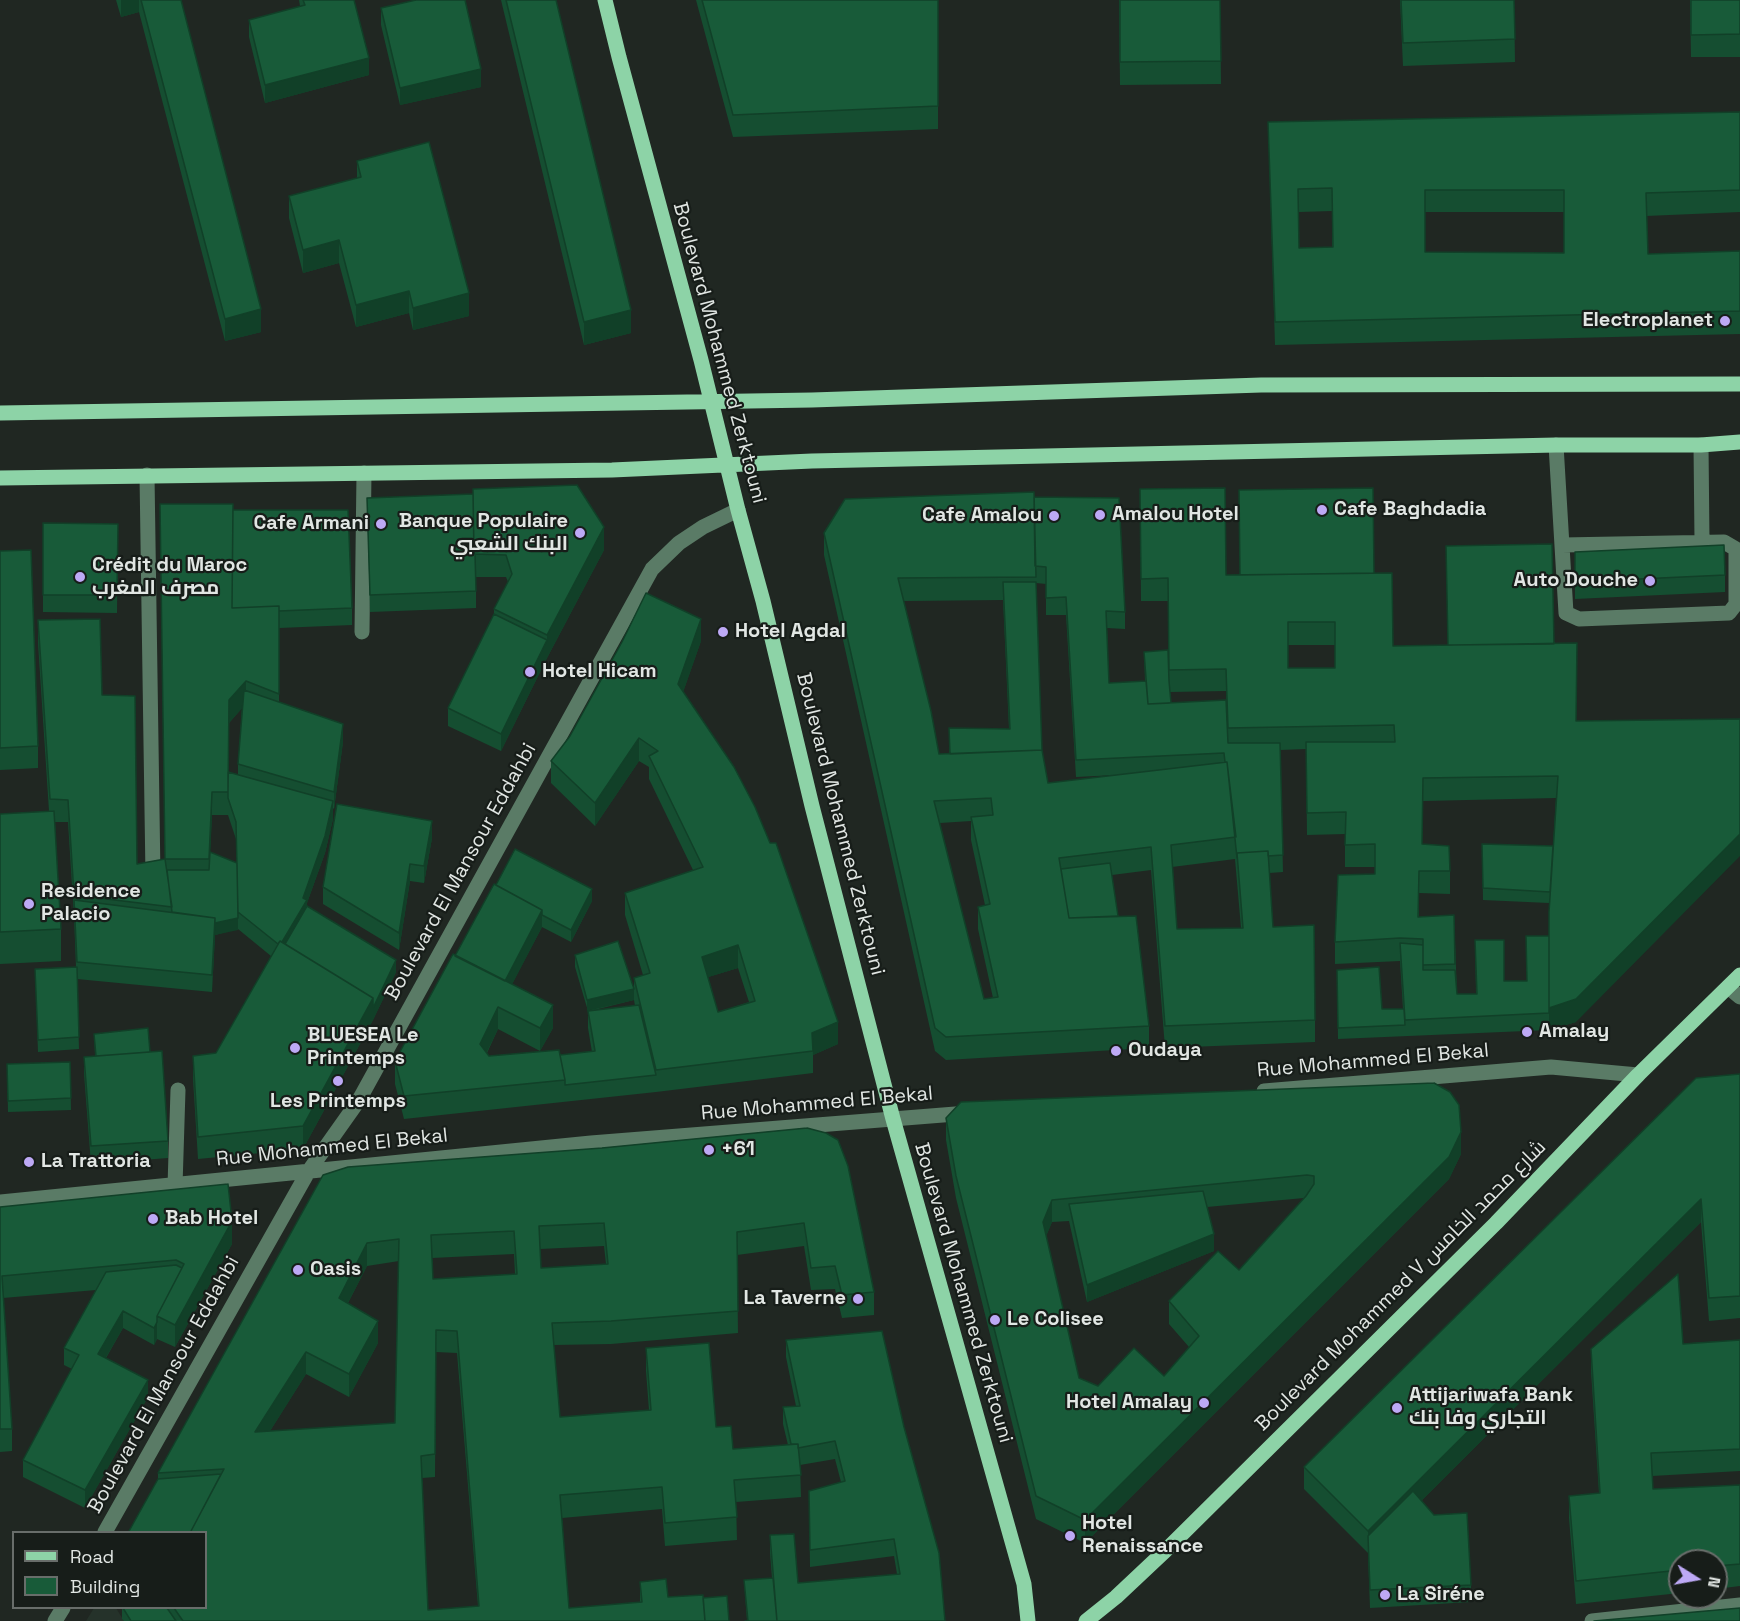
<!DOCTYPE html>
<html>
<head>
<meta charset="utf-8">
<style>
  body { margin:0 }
  #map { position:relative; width:1740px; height:1621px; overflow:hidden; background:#202722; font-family:"Space Grotesk",sans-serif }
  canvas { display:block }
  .legend { position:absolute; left:12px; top:1531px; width:195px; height:78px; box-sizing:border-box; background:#171d19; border:2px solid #686d6a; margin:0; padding:8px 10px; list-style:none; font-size:18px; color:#e1e6e3 }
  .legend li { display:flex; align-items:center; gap:12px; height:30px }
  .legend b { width:30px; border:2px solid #686d6a }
  .north { position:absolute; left:1668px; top:1549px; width:60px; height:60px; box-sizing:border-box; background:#171d19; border:2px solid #686d6a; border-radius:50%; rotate:101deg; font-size:16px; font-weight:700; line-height:24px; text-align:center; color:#e1e6e3 }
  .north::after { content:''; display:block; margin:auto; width:21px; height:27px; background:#bda9f5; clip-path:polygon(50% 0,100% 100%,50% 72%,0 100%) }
</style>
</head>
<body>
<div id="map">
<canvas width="1740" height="1621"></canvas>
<ul class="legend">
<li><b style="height:8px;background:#8dd3a7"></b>Road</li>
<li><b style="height:16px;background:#185b39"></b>Building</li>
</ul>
<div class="north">N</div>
</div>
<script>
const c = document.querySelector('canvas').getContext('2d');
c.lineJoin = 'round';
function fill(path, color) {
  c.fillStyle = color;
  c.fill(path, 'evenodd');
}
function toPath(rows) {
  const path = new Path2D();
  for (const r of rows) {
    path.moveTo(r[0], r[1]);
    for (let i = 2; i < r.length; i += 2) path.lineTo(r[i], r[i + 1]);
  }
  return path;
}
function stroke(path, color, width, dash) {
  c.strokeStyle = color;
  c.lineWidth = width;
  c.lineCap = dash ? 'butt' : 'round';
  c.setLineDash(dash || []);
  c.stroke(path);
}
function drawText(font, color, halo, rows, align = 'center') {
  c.font = font + ' "Space Grotesk",Cairo,sans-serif';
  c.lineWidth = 4.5;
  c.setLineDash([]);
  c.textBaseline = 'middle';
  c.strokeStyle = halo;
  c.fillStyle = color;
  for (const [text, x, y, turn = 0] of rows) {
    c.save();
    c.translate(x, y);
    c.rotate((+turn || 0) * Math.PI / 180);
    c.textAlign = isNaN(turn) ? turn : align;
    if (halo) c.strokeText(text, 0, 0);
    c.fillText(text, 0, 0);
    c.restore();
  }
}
fill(toPath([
  [94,1608,116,1608,124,1621,86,1621]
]), '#25322a');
stroke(toPath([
  [1556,445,1566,613,1579,619,1729,613,1736,604,1736,549,1724,542,1562,545],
  [1701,445,1702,541],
  [147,475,153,877],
  [362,632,364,473],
  [1728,987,1740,997],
  [1264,1091,1551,1067,1638,1075],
  [175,1186,178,1090],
  [0,1202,591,1143,968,1113],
  [105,1532,308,1172,359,1100,652,569,679,543,703,527,738,510],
  [55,1621,63,1608],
  [1592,1621,1740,1605]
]), '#5a7b66', 15);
stroke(toPath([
  [605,0,619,57,701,360,738,510,763,601,812,806,893,1119,1024,1584,1028,1621],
  [0,413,812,400,1261,385,1740,384],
  [0,478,612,470,812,461,1556,445,1701,445,1740,442],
  [1086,1621,1116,1597,1166,1550,1496,1223,1638,1075,1740,975]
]), '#8dd3a7', 15);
fill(toPath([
  [116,0,181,0,261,332,225,341,139,12,121,17],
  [299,0,354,0,369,75,265,103,249,37,249,20,300,6],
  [501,0,556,0,631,333,584,345],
  [696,0,938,0,938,129,733,137],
  [1119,0,1220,0,1221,84,1120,85],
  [1400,0,1514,0,1515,62,1403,66],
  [1690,0,1740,0,1740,57,1691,57],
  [381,8,481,87,400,105,381,25],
  [1740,112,1740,212,1646,216,1648,254,1740,251,1740,334,1275,345,1268,122],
  [1332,211,1332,247,1299,248,1299,212],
  [1425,212,1564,212,1564,253,1425,252],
  [357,161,469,316,413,330,409,313,356,327,339,263,303,273,289,218,289,196,357,178],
  [1140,489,1226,575,1374,573,1393,646,1554,644,1576,721,1576,1022,1549,1030,1338,1039,1337,970,1382,1009,1403,1009,1400,961,1335,964,1335,942,1375,874,1375,867,1345,867,1345,834,1307,835,1306,749,1280,750,1283,872,1269,873,1273,927,1315,1020,1315,1042,1165,1048,1151,870,1112,875,1118,916,1149,1026,1149,1048,946,1060,935,1051,824,555,824,533,1034,497,1125,612,1125,629,1107,628,1109,683,1145,681,1144,652,1168,650,1168,601,1141,601],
  [1036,583,1046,584,1046,615,1066,615,1076,777,1115,775,1048,783,1042,750],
  [1003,600,1009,729,949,728,949,754,939,754,904,601],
  [1288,645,1335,645,1335,668,1288,668],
  [1226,691,1227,727,1171,703,1170,692],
  [1556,798,1553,846,1482,844,1483,900,1549,903,1549,936,1527,981,1504,981,1475,940,1476,994,1457,994,1454,915,1419,917,1419,893,1450,894,1450,871,1422,844,1423,801],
  [971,821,971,840,985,905,978,907,978,929,993,998,984,999,940,823],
  [1235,859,1241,928,1177,929,1172,867],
  [367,498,604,550,547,658,501,751,448,726,448,708,494,614,494,609,508,582,506,577,476,577,476,608,370,612],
  [233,512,352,608,352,625,279,628,279,703,343,742,334,809,333,808,333,819,325,853,307,903,307,906,396,972,373,1020,303,1149,198,1159,193,1079,193,1056,216,1053,271,956,238,929,215,935,212,992,77,979,79,1049,38,1052,35,969,76,967,74,917,68,822,55,822,61,929,61,961,0,964,0,814,49,811,38,643,38,620,102,695,137,864,165,859],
  [242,708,238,764,238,775,228,772,229,723],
  [212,815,228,815,236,839,237,863,210,852],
  [43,523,118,524,117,613,43,612],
  [0,551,38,746,38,768,0,770],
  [1575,552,1725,575,1725,592,1575,599],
  [701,641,683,692,838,1044,813,1055,813,1073,656,1092,404,1119,395,1084,395,1061,496,885,592,901,571,942,542,927,512,984,553,1028,540,1051,498,1029,487,1053,489,1056,560,1055,592,1052,588,1028,588,1011,575,967,575,955,634,989,634,978,643,975,625,915,625,893,693,870,649,779,649,767,639,761,595,826,551,783,551,761],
  [738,968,749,1002,718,1012,708,977],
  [634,1000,635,1006,594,1010],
  [432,838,424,883,410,881,399,950,323,904,323,887],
  [94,1034,150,1052,168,1141,168,1158,91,1164,84,1074,84,1057,95,1056],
  [70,1062,71,1110,8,1112,7,1064],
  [1740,1074,1740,1318,1709,1321,1701,1222,1422,1500,1471,1585,1471,1602,1370,1608,1368,1553,1304,1489,1304,1467],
  [946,1118,1461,1154,1449,1179,1085,1543,1036,1519,956,1198,946,1140],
  [1304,1198,1239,1270,1169,1301,1169,1324,1189,1347,1164,1376,1098,1386,1079,1378,1046,1236,1052,1222,1069,1221,1087,1302,1214,1251,1207,1207],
  [807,1128,874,1292,874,1315,842,1318,835,1289,811,1290,804,1246,737,1255,738,1333,611,1344,554,1345,560,1417,649,1410,646,1371,646,1348,716,1427,733,1449,788,1445,783,1424,783,1407,796,1406,786,1357,786,1340,945,1621,747,1621,744,1580,772,1578,770,1553,770,1535,798,1583,897,1574,894,1556,810,1567,809,1491,841,1482,835,1459,800,1465,801,1497,736,1502,737,1540,665,1546,662,1509,562,1518,569,1608,640,1602,640,1582,668,1597,703,1598,729,1621,124,1621,122,1619,122,1608,206,1608,158,1479,158,1473,323,1175],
  [604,1246,606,1264,541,1268,540,1249],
  [514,1254,515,1274,433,1279,432,1258],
  [399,1261,395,1423,270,1431,306,1374,349,1397,378,1343,348,1303,367,1266],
  [436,1352,457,1353,478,1606,428,1610,422,1478,435,1477],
  [0,1207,232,1244,175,1347,157,1339,154,1345,123,1328,106,1358,148,1397,85,1508,23,1477,23,1460,72,1369,64,1365,64,1348,96,1290,3,1298,12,1429,12,1451,0,1452],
  [1740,1340,1740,1471,1652,1476,1653,1489,1740,1485,1740,1586,1716,1589,1716,1561,1680,1561,1680,1593,1576,1604,1569,1518,1569,1496,1599,1493,1591,1371,1591,1349]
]), '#154e31');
fill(toPath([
  [121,0,139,0,139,12,121,17],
  [369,58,369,75,265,103,265,85],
  [481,69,481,87,400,105,400,88],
  [339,240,339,263,303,273,303,250],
  [409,291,409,313,356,327,356,305],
  [469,293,469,316,413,330,413,308],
  [261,309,261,332,225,341,225,319],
  [631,310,631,333,584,345,584,322],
  [604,527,604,550,547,658,501,751,501,734,547,640,547,635],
  [701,619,701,641,678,707,678,684],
  [246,681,246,704,229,723,229,700],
  [343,724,343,742,334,809,334,792],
  [639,738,639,761,595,826,595,803],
  [212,792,212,815,209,881,209,859],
  [333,801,333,819,325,853,307,903,307,918,285,955,280,946,303,898],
  [432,821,432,838,424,883,424,866],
  [1740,834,1740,856,1576,1022,1549,1030,1549,1008],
  [410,864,410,881,399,950,399,933],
  [592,889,592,901,571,942,571,930],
  [542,910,542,927,503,1002,503,985],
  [215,918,238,918,238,930,215,935,212,992],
  [738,945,738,968,702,979,702,957],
  [396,960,396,972,373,1020,303,1149,303,1126,373,998],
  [634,989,634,1000,587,1011,587,1000],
  [553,1005,553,1028,540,1051,540,1028],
  [498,1007,498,1029,480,1066,480,1044],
  [838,1022,838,1044,813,1055,812,1033],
  [1461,1132,1461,1154,1449,1179,1085,1543,1085,1520],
  [1701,1199,1701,1222,1369,1553,1368,1531],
  [1052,1200,1052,1222,1043,1244,1043,1222],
  [232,1221,232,1244,175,1347,175,1325],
  [1214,1234,1214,1251,1087,1302,1087,1285],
  [367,1243,367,1266,339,1320,339,1298],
  [123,1311,123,1328,98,1371,98,1354],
  [378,1321,378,1343,349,1397,349,1374],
  [157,1322,157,1339,154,1345,154,1328],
  [306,1352,306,1374,255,1455,255,1432],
  [148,1380,148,1397,85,1508,85,1490]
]), '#114028');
const building = toPath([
  [141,0,181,0,261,309,225,319,141,0],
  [303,0,354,0,369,58,265,85,249,20,305,5,303,0],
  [416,0,465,0,481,69,400,88,381,8,416,0],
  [506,0,556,0,631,310,584,322,506,0],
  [702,0,938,0,938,106,733,115,702,0],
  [1120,0,1220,0,1221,61,1120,62,1120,0],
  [1401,0,1514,0,1515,39,1403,43,1401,0],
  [1691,0,1740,0,1740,34,1691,35,1691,0],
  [1740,112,1740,190,1646,193,1648,254,1740,251,1740,311,1275,322,1268,122,1740,112],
  [1332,188,1333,247,1299,248,1298,189,1332,188],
  [1425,190,1564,190,1564,253,1425,252,1425,190],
  [429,142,469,293,413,308,409,291,356,305,339,240,303,250,289,196,361,177,357,161,429,142],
  [577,485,604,527,547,635,494,609,512,574,506,555,474,554,473,489,577,485],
  [1225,488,1226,575,1392,573,1393,646,1577,643,1576,721,1740,719,1740,834,1576,999,1549,1008,1549,912,1558,776,1423,778,1422,844,1449,846,1450,871,1419,871,1418,917,1454,915,1455,964,1423,965,1423,939,1400,938,1335,942,1338,875,1375,874,1375,844,1345,845,1346,812,1307,813,1306,742,1395,742,1394,725,1228,728,1226,669,1169,670,1168,578,1141,579,1140,489,1225,488],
  [1288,622,1335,622,1335,668,1288,668,1288,622],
  [1373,488,1374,573,1240,575,1239,490,1373,488],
  [1034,492,1036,577,898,578,931,711,939,754,1042,750,1048,783,1227,762,1236,837,1171,845,1177,929,1243,928,1237,853,1268,851,1273,927,1314,925,1315,1020,1165,1026,1151,847,1059,858,1069,918,1136,916,1149,1026,946,1037,935,1028,824,533,845,499,1034,492],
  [991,798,993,815,971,817,990,904,978,907,998,997,984,999,934,801,991,798],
  [473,494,474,554,475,554,476,591,370,595,367,498,473,494],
  [1034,497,1119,498,1125,612,1106,611,1109,683,1146,681,1148,704,1226,700,1228,743,1280,743,1283,855,1268,856,1268,851,1237,853,1237,858,1227,762,1225,762,1224,753,1076,760,1066,597,1046,598,1046,567,1035,566,1034,497],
  [160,504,233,504,232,608,279,606,279,694,246,681,229,700,228,792,212,792,209,859,165,859,160,504],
  [233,510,348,510,352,608,279,611,279,606,232,608,233,510],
  [43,523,118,524,117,595,43,595,43,523],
  [1552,544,1554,644,1448,645,1446,546,1552,544],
  [1724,545,1725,575,1575,582,1575,552,1724,545],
  [31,550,38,746,0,748,0,551,31,550],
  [1003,582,1036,582,1042,750,950,754,949,728,1010,729,1003,582],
  [646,593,701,619,678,684,734,767,755,807,770,843,776,843,838,1022,812,1033,813,1051,656,1070,634,978,650,973,625,893,703,867,649,756,658,751,639,738,595,803,551,761,570,736,622,642,646,593],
  [738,945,755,1001,718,1012,702,957,738,945],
  [494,614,547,640,501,734,448,708,494,614],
  [100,619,102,695,135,696,137,864,165,859,172,907,74,895,68,800,50,799,38,620,100,619],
  [1168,650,1169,681,1171,703,1148,704,1144,652,1168,650],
  [244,690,343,724,334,792,238,764,244,690],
  [228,772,333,801,325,836,303,898,307,900,282,942,280,941,278,944,238,912,236,822,228,798,228,772],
  [337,804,432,821,424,866,410,864,399,933,323,887,337,804],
  [54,811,61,929,0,932,0,814,54,811],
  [1482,844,1553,846,1550,892,1483,888,1482,844],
  [515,849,592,889,571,930,542,915,542,910,496,885,515,849],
  [210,852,237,863,238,918,215,923,215,918,172,912,167,870,209,870,210,852],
  [1110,863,1118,916,1069,918,1061,869,1110,863],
  [494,884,542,910,505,981,455,956,494,884],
  [74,900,215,918,212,975,77,962,74,900],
  [307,906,396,960,373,1008,373,998,285,944,307,906],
  [1526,936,1549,936,1549,1013,1405,1020,1400,943,1423,945,1423,970,1455,970,1457,994,1477,994,1475,940,1504,940,1504,981,1527,981,1526,936],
  [280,941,373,998,303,1126,198,1137,193,1056,216,1053,280,941],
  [618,941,634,989,587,1000,575,955,618,941],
  [453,954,553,1005,540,1028,498,1007,480,1044,489,1056,559,1050,565,1080,404,1096,395,1061,453,954],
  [77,967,79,1037,38,1040,35,969,77,967],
  [1379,967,1382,1009,1404,1009,1405,1025,1338,1028,1337,970,1379,967],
  [639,1005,656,1075,565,1085,565,1080,560,1055,595,1051,588,1011,639,1005],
  [148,1028,150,1052,96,1056,94,1034,148,1028],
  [162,1051,168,1141,91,1146,84,1057,162,1051],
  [70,1062,71,1098,8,1101,7,1064,70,1062],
  [1740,1074,1740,1296,1709,1298,1701,1199,1368,1531,1304,1467,1696,1078,1740,1074],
  [1434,1083,1450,1092,1459,1105,1461,1132,1449,1157,1085,1520,1036,1496,956,1176,946,1118,961,1102,1434,1083],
  [1307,1175,1314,1176,1314,1184,1306,1196,1239,1270,1218,1251,1169,1301,1199,1336,1164,1376,1134,1348,1098,1386,1079,1378,1043,1222,1052,1200,1307,1175],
  [807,1128,826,1133,838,1140,848,1166,874,1292,842,1295,835,1266,811,1268,804,1223,737,1232,738,1311,611,1321,552,1323,560,1417,651,1410,646,1348,709,1343,716,1427,731,1426,733,1449,798,1444,801,1475,734,1480,737,1517,665,1523,662,1487,560,1495,569,1608,642,1602,640,1582,666,1579,668,1597,703,1595,705,1621,183,1621,174,1608,206,1608,206,1533,190,1533,224,1469,158,1473,323,1175,348,1167,602,1148,807,1128],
  [604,1223,608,1264,541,1268,539,1226,604,1223],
  [514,1231,517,1274,433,1279,431,1235,514,1231],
  [399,1239,395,1423,255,1432,306,1352,349,1374,378,1321,339,1298,367,1243,399,1239],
  [436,1330,457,1331,479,1606,428,1610,421,1456,435,1454,436,1330],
  [228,1184,232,1221,175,1325,157,1316,184,1264,176,1260,2,1276,12,1429,0,1429,0,1207,228,1184],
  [1203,1191,1214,1234,1087,1285,1069,1204,1203,1191],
  [176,1265,182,1268,157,1316,157,1322,154,1328,123,1311,98,1354,148,1380,85,1490,23,1460,79,1355,64,1348,106,1272,176,1265],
  [1678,1274,1683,1344,1740,1340,1740,1449,1651,1453,1653,1489,1740,1485,1740,1564,1716,1566,1716,1561,1680,1561,1680,1570,1576,1581,1569,1496,1600,1493,1591,1349,1678,1274],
  [882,1331,904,1427,939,1553,945,1621,777,1621,770,1535,794,1534,798,1583,900,1574,894,1539,810,1550,809,1491,845,1481,835,1441,798,1448,798,1444,791,1444,783,1407,800,1406,786,1340,882,1331],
  [221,1474,190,1533,128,1533,158,1479,221,1474],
  [1413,1491,1434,1515,1467,1513,1471,1585,1370,1590,1368,1536,1413,1491],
  [773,1578,777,1621,745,1621,748,1621,744,1580,773,1578],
  [727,1596,729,1621,705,1621,703,1598,727,1596],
  [123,1608,167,1608,176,1621,131,1621,123,1608],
  [1740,1608,1740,1621,1594,1621,1740,1608]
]);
fill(building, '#185b39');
stroke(building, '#114028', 1.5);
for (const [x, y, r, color] of [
  [1725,321,6,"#bda9f5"],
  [1322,510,6,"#bda9f5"],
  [1100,515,6,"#bda9f5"],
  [1054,516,6,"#bda9f5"],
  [381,524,6,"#bda9f5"],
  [580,533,6,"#bda9f5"],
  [80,577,6,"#bda9f5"],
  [1650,581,6,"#bda9f5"],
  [723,632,6,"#bda9f5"],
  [530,672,6,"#bda9f5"],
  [29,904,6,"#bda9f5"],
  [1527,1032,6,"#bda9f5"],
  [295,1048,6,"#bda9f5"],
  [1116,1051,6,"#bda9f5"],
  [338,1081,6,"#bda9f5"],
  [709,1150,6,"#bda9f5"],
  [29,1162,6,"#bda9f5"],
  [153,1219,6,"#bda9f5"],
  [298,1270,6,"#bda9f5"],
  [858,1299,6,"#bda9f5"],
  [995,1320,6,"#bda9f5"],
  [1204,1403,6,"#bda9f5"],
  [1397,1408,6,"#bda9f5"],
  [1070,1536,6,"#bda9f5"],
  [1385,1595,6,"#bda9f5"]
]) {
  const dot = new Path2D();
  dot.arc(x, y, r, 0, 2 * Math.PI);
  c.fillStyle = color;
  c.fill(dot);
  stroke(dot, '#171d19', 2);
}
drawText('bold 20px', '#e1e6e3', '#171d19', [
  ["Electroplanet",1713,321,"right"],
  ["Cafe Baghdadia",1334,510],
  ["Amalou Hotel",1112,515],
  ["Cafe Amalou",1042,516,"right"],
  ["Banque Populaire",568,522,"right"],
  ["البنك الشعبي",568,545,"right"],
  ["Cafe Armani",369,524,"right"],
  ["Crédit du Maroc",92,566],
  ["مصرف المغرب",92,589],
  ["Auto Douche",1638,581,"right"],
  ["Hotel Agdal",735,632],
  ["Hotel Hicam",542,672],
  ["Residence",41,892],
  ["Palacio",41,915],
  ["Amalay",1539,1032],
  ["BLUESEA Le",307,1036],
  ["Printemps",307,1059],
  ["Oudaya",1128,1051],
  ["Les Printemps",338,1102,"center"],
  ["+61",721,1150],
  ["La Trattoria",41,1162],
  ["Bab Hotel",165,1219],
  ["Oasis",310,1270],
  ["La Taverne",846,1299,"right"],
  ["Le Colisee",1007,1320],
  ["Attijariwafa Bank",1409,1396],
  ["التجاري وفا بنك",1409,1419],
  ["Hotel Amalay",1192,1403,"right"],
  ["Hotel",1082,1524],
  ["Renaissance",1082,1547],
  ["La Siréne",1397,1595]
], 'left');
drawText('20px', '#e1e6e3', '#171d19', [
  ["Boulevard Mohammed Zerktouni",719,353,75],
  ["Boulevard Mohammed Zerktouni",840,824,76],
  ["Boulevard El Mansour Eddahbi",461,872,-61],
  ["Rue Mohammed El Bekal",1373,1061,-5],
  ["Rue Mohammed El Bekal",817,1104,-5],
  ["Rue Mohammed El Bekal",332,1148,-6],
  ["Boulevard Mohammed V شارع محمد الخامس",1401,1286,-45],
  ["Boulevard Mohammed Zerktouni",963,1293,74],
  ["Boulevard El Mansour Eddahbi",164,1385,-61]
]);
</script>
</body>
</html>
